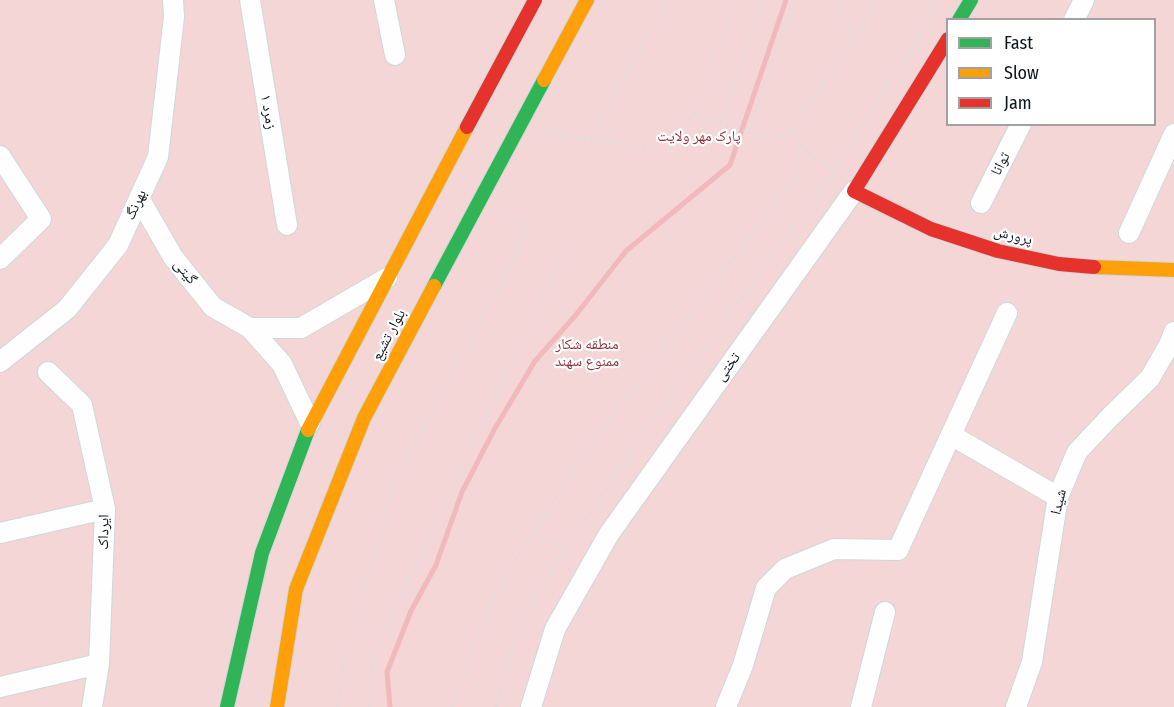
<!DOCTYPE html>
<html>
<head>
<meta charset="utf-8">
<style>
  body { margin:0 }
  #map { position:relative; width:1174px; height:707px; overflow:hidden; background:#f7fafb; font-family:"Fira Sans Condensed",sans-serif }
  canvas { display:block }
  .legend { position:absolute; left:946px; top:18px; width:210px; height:108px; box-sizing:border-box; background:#fff; border:2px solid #9ea2a4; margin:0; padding:8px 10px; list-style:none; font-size:18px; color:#0d171b }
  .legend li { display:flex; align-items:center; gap:12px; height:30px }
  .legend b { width:30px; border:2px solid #9ea2a4 }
</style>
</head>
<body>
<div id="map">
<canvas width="1174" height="707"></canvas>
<ul class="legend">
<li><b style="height:8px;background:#30b455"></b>Fast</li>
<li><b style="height:8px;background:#ff9f0a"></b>Slow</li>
<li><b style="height:8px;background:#e5322d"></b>Jam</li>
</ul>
</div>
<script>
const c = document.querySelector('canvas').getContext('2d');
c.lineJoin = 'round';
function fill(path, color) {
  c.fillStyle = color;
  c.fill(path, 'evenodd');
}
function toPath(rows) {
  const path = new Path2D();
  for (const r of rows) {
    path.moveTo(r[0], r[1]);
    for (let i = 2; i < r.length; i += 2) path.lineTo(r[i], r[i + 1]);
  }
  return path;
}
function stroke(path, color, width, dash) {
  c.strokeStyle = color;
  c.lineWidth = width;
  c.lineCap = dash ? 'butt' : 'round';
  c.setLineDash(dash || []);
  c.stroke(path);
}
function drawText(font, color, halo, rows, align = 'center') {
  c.font = font + ' "Fira Sans Condensed","Noto Naskh Arabic",sans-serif';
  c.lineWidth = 4.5;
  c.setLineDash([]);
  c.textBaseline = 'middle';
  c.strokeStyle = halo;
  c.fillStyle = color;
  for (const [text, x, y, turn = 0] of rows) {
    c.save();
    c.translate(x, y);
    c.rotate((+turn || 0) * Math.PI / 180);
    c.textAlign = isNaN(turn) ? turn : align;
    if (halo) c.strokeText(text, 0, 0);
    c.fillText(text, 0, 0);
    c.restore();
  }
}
fill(toPath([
  [0,0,1174,0,1174,707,0,707],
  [948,20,1154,20,1154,124,948,124]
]), '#f4d6d7');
stroke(toPath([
  [390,707,387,672,411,611,436,565,462,492,494,430,535,361,575,316,626,251,730,165,786,0]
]), '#f1b9bc', 5);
const street = toPath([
  [250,0,287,225],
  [384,0,395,55],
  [1074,20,1084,0],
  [0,156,41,219,0,259],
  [139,198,173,257,213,307,250,328],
  [981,203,1021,124],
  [1129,233,1174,134],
  [0,362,67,309,118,245,158,157,174,17,173,0],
  [48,372,82,405,105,509,99,664,92,707],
  [310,423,282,364,250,328,301,328,387,278],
  [951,435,1058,497],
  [0,533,105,509],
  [0,687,99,664],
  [531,707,555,629,609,534,854,191],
  [726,707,743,665,766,588,785,569,834,549,898,550,1007,313],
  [861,707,885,612],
  [1016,707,1032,662,1058,497,1077,452,1110,417,1150,378,1169,345,1174,332]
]);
const fast = toPath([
  [959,20,971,0],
  [434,286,544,80],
  [227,707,262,553,308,430]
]);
const slow = toPath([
  [544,80,587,0],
  [1094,267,1174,270],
  [308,430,467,127],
  [277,707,296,589,364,418,434,286]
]);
const jam = toPath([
  [948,39,854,191,931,229,998,251,1059,264,1094,267],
  [467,127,535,0]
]);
stroke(street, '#d0d7d9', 22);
stroke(fast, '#d0d7d9', 16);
stroke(slow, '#d0d7d9', 16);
stroke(jam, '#d0d7d9', 16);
stroke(toPath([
  [735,0,694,115,748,132],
  [853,41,879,0],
  [721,123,763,0],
  [794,130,771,141,748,132,794,0],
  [542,133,649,147,672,136,694,115],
  [591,139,648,34,673,0],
  [834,174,799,144,794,129,853,41,839,0],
  [565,549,695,362,833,173,907,55,939,0],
  [338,707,343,667,392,488,528,228,499,213],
  [370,707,374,653,566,249],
  [452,707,494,593,589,445,795,179,799,144],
  [496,707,521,620,565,549,533,532]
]), '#dcdddd', 3, [1.5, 4.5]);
stroke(street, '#fefefe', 20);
stroke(fast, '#30b455', 14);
stroke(slow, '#ff9f0a', 14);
stroke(jam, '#e5322d', 14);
drawText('15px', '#0d171b', '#fff', [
  ["زمرد ۱",268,112,81],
  ["توانا",1001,164,-63],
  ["بهرنگ",136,205,-65],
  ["پرورش",1013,236,14],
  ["گیتی",185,272,51],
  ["بلوار تشیع",389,335,-62],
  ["تختی",728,367,-54],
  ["شیدا",1059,502,-76],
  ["ایرداک",104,532,-89]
]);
drawText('15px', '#90323d', '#fff', [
  ["پارک مهر ولایت",699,137],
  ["منطقه شکار",587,345],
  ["ممنوع سهند",587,362]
]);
</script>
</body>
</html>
